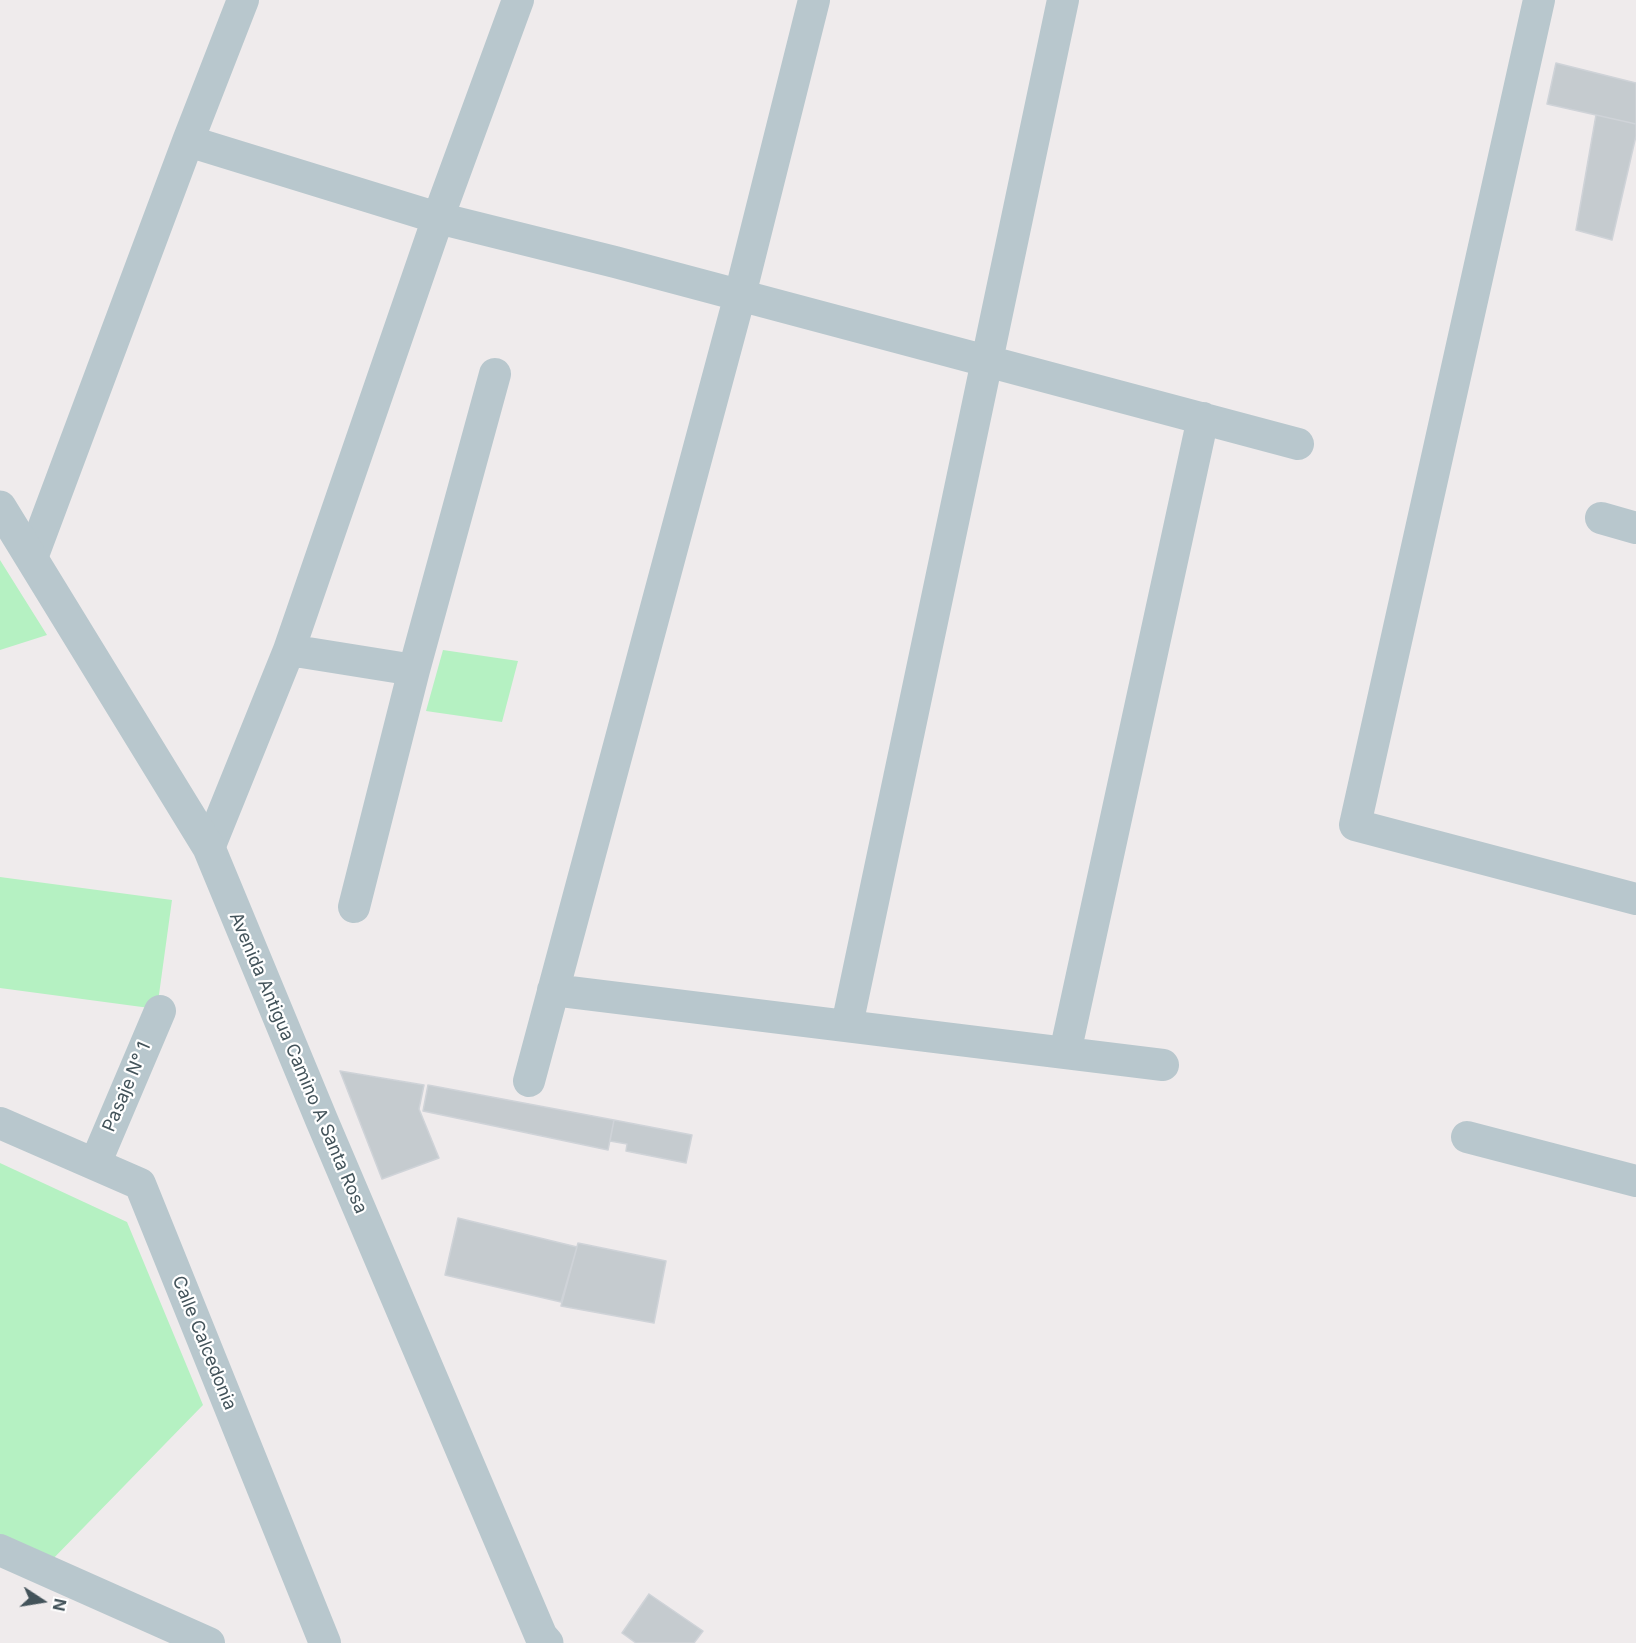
<!DOCTYPE html>
<html>
<head>
<meta charset="utf-8">
<style>
  body { margin:0 }
  #map { position:relative; width:1636px; height:1643px; overflow:hidden; background:#efebec; font-family:Inter,sans-serif }
  canvas { display:block }
  .north { position:absolute; left:12px; top:1571px; width:60px; height:60px; -webkit-text-stroke:4px #fff; paint-order:stroke; rotate:102deg; font-size:16px; font-weight:700; line-height:24px; text-align:center; color:#43535a }
  .north::after { content:''; display:block; margin:auto; width:21px; height:27px; background:#43535a; clip-path:polygon(50% 0,100% 100%,50% 72%,0 100%) }
</style>
</head>
<body>
<div id="map">
<canvas width="1636" height="1643"></canvas>
<div class="north">N</div>
</div>
<script>
const c = document.querySelector('canvas').getContext('2d');
c.lineJoin = 'round';
function fill(path, color) {
  c.fillStyle = color;
  c.fill(path, 'evenodd');
}
function toPath(rows) {
  const path = new Path2D();
  for (const r of rows) {
    path.moveTo(r[0], r[1]);
    for (let i = 2; i < r.length; i += 2) path.lineTo(r[i], r[i + 1]);
  }
  return path;
}
function stroke(path, color, width, dash) {
  c.strokeStyle = color;
  c.lineWidth = width;
  c.lineCap = dash ? 'butt' : 'round';
  c.setLineDash(dash || []);
  c.stroke(path);
}
function drawText(font, color, halo, rows, align = 'center') {
  c.font = font + ' Inter,sans-serif';
  c.lineWidth = 4.5;
  c.setLineDash([]);
  c.textBaseline = 'middle';
  c.strokeStyle = halo;
  c.fillStyle = color;
  for (const [text, x, y, turn = 0] of rows) {
    c.save();
    c.translate(x, y);
    c.rotate((+turn || 0) * Math.PI / 180);
    c.textAlign = isNaN(turn) ? turn : align;
    if (halo) c.strokeText(text, 0, 0);
    c.fillText(text, 0, 0);
    c.restore();
  }
}
fill(toPath([
  [0,560,47,635,0,650],
  [443,650,518,661,502,722,426,711],
  [0,877,172,900,157,1009,0,988],
  [0,1163,127,1222,203,1405,47,1565,0,1544]
]), '#b5f1c2');
const building = toPath([
  [1556,63,1636,83,1636,124,1547,104,1556,63],
  [1596,115,1636,124,1636,136,1612,240,1576,230,1596,115],
  [340,1071,424,1085,419,1109,439,1158,382,1179,340,1071],
  [428,1085,614,1120,608,1150,423,1111,428,1085],
  [614,1120,692,1135,686,1163,626,1151,627,1144,610,1141,614,1120],
  [458,1218,577,1247,561,1302,445,1275,458,1218],
  [578,1243,666,1261,654,1323,561,1306,578,1243],
  [649,1594,703,1631,694,1643,636,1643,622,1633,649,1594]
]);
fill(building, '#c5cbcf');
stroke(building, '#cfd3d8', 1.5);
stroke(toPath([
  [1539,0,1355,825,1636,899],
  [188,141,243,0],
  [1601,518,1636,528],
  [32,558,188,141,438,218,615,262,1298,444],
  [289,650,414,670],
  [209,848,289,650,438,218,518,0],
  [354,907,414,670,495,374],
  [553,990,1163,1065],
  [847,1025,1063,0],
  [1065,1053,1203,418],
  [529,1081,740,295,814,0],
  [0,1123,140,1184,325,1643],
  [1467,1137,1636,1181],
  [95,1164,160,1011],
  [0,1550,209,1643]
]), '#b8c7cd', 32);
stroke(toPath([
  [0,507,209,848,322,1121,541,1636,547,1643]
]), '#b8c7cd', 33);
drawText('18px', '#43535a', '#fff', [
  ["Avenida Antigua Camino A Santa Rosa",298,1063,67],
  ["Pasaje N° 1",127,1087,-67],
  ["Calle Calcedonia",204,1343,68]
]);
</script>
</body>
</html>
